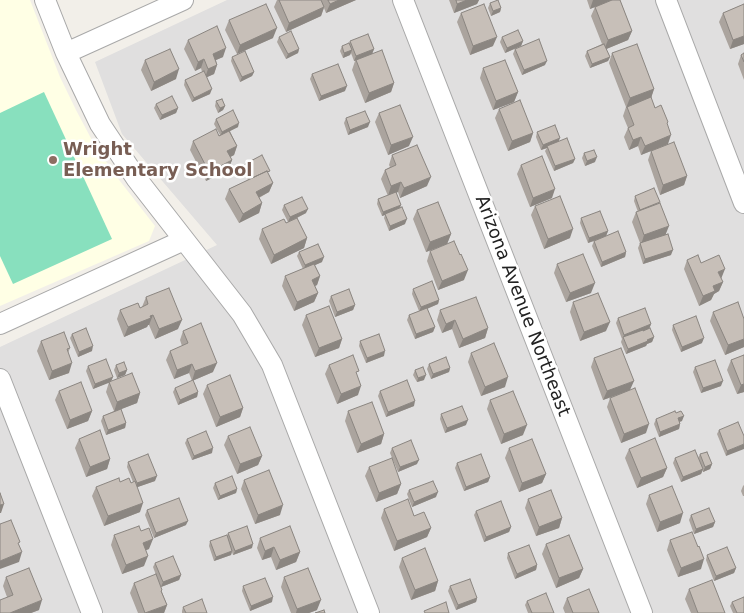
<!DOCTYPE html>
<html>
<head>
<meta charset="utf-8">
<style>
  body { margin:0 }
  canvas { display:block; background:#f2efe9 }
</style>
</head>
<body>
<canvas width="744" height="613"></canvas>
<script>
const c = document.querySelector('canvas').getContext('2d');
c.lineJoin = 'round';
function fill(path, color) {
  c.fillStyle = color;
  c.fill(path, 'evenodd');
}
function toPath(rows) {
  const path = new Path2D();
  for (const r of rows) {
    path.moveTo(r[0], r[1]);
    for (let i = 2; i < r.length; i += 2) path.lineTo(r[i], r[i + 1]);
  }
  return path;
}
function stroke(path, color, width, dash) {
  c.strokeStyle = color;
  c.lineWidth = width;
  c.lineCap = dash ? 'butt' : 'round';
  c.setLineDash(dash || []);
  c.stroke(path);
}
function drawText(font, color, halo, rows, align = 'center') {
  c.font = font + ' "DejaVu Sans",sans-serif';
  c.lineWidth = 5;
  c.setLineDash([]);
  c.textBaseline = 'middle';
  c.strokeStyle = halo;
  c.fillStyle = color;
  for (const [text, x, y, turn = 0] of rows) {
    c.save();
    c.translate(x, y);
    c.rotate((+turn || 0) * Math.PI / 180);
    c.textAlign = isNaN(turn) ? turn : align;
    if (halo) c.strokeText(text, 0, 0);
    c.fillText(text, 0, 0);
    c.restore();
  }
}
fill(toPath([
  [227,0,744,0,744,613,0,613,0,347,217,245,122,134,95,62]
]), '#e0dfdf');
fill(toPath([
  [0,0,30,0,60,77,76,110,94,144,116,176,155,226,149,241,0,306]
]), '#ffffe5');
fill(toPath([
  [44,92,112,239,13,284,0,256,0,113]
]), '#88e0be');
const street = toPath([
  [45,0,66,53,100,124,136,178,242,314,272,365,369,613],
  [403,0,642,613],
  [666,0,744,203],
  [66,53,183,0],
  [0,324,184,240],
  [0,379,92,613]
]);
stroke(street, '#a9a9a9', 22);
stroke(street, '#fff', 20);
fill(toPath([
  [277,0,356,0,326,13,324,8,321,16,286,32,274,7],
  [449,0,479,0,477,4,454,13],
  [587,0,620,0,632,31,628,40,606,49,610,57,608,61,590,68,585,56,587,51,602,44,591,16,595,7,590,9],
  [490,3,501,8,500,12,491,16,488,8],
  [744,4,744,44,730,49,719,22,723,13],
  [461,13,493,46,470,55,457,22],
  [229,20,273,38,237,54,225,30],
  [279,37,299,49,298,53,286,59,277,42],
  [502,37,523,41,521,46,505,53,500,42],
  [188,40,223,57,216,60,217,65,214,74,207,77,210,94,192,102,184,85,185,80,202,72,201,68,195,71,184,49],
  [350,41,374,49,372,54,394,83,391,92,365,103,352,70,355,61,354,61,351,53,350,55,343,58,340,51,342,46,349,44],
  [515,49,545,65,522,75,513,54],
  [612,53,654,89,651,98,655,108,667,125,668,144,687,176,684,185,660,195,648,160,651,151,641,155,638,146,629,150,624,137,628,128,623,116,626,107,609,63],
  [744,53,744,80,738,64,741,55],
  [232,57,254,72,252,76,240,82,231,61],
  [145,60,176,79,151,91,141,70],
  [483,68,518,92,514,102,493,110,480,78],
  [312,74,345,91,319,101,310,79],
  [216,101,225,106,223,110,218,113,215,106],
  [156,104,178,108,176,113,160,120,154,108],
  [499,109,533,133,530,142,508,151,495,118],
  [379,113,409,146,388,155,375,122],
  [346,118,368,127,348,135,344,123],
  [216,119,238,127,230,131,237,146,234,155,230,157,232,160,228,170,206,181,190,150,193,141,220,135,214,124],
  [537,132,559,141,575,159,573,163,554,171,545,151,547,148,541,150,536,137],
  [584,153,595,162,585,166,582,158],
  [392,155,427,186,400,198,398,192,388,196,381,179,385,170,390,167,389,165],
  [245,164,269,175,273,183,269,192,259,198,262,203,259,213,239,223,225,199,229,189,248,180,243,168],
  [521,165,552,198,530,207,517,174],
  [635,196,659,204,666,234,671,255,643,264,638,248,640,243,632,222,636,212,638,212,634,201],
  [378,199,401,205,400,208,405,224,389,231,384,218,385,215,382,216,377,204],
  [284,205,306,213,297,218,307,238,304,248,271,264,259,239,262,229,288,222,282,210],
  [535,206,570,238,544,249,531,215],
  [417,210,451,234,447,244,426,252,413,219],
  [581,218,608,231,606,236,626,252,625,257,601,267,592,246,594,241,588,243,580,223],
  [430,251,464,280,438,290,427,261],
  [299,252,322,262,315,265,320,276,317,285,315,286,318,293,314,302,294,311,282,286,285,276,303,269,297,256],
  [687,260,701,263,721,279,723,282,719,291,714,294,711,300,699,306,684,269],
  [557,264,591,293,566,302,554,273],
  [413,289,439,300,438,304,427,309,435,327,433,332,415,339,407,320,409,315,419,311,412,294],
  [331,296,355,305,353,310,335,317,329,301],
  [146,297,178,329,155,339,149,325,148,325,147,327,124,337,117,319,120,310,140,308,142,307],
  [573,302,606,331,580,341,570,312],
  [440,310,488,328,485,338,459,348,452,329,442,333,437,320],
  [713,312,744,319,744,347,725,355,710,321],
  [306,315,342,339,339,348,315,357,302,325],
  [618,318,651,324,649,329,654,337,652,342,647,344,646,346,626,354,621,342,622,339,616,323],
  [673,325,702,343,681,352,672,330],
  [183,331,213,372,192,381,189,373,174,379,166,360,170,351,182,346,180,340],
  [72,334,92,351,78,357,70,338],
  [41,341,70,348,68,353,69,373,49,380,37,351],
  [360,341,384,356,366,363,359,346],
  [471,353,505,387,481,396,468,362],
  [744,355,744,392,737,394,727,370,731,360],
  [594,358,630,390,646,433,621,443,607,407,610,398,620,394,603,400,591,367],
  [429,364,450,368,449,372,431,379,427,369],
  [116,365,127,370,125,375,117,378,114,370],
  [329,365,357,376,358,395,337,404,325,374],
  [88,366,111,382,140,393,137,403,121,409,126,423,125,428,106,435,101,421,103,416,114,411,106,392,109,382,93,389,86,371],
  [695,367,721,386,701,393,693,372],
  [415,370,424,380,417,382,413,375],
  [207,385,243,408,240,417,216,427,203,394],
  [175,388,198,392,197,397,178,405,173,392],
  [59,391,92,411,88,421,67,429,55,400],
  [380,391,414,406,386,417,378,396],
  [490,400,523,435,501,444,487,409],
  [348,411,384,434,381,444,357,453,345,421],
  [441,414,466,425,445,433,440,419],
  [656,419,682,421,679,422,680,424,679,429,659,437,654,424],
  [719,430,744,436,726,456,717,434],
  [228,436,262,456,258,465,237,474,224,445],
  [79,439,110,459,107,469,86,477,75,448],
  [187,439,212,453,192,460,185,443],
  [392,448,417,464,398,472,390,453],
  [509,448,546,474,542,483,519,492,505,458],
  [629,449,667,468,663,477,637,488,625,458],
  [700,454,712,464,710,469,703,472,703,470,701,474,681,482,673,463,675,458,698,458],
  [128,462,155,481,137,487,140,512,104,526,92,496,96,487,120,482,131,483,133,482,127,467],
  [457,463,490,477,488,482,464,491,455,468],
  [369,467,401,484,397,494,376,502,365,476],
  [244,480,280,515,255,524,241,489],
  [215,483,237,489,236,493,218,500,213,488],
  [744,485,744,496,743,496,741,491,743,486],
  [409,490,436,497,412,507,407,494],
  [649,495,680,523,657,532,646,504],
  [528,499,562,518,559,528,536,536,525,508],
  [384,509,414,516,431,528,427,537,394,551,381,518],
  [147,510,186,525,154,538,145,515],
  [476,511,511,527,509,532,484,542,474,515],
  [691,515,715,522,713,527,694,534,689,520],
  [141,531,149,549,145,550,144,566,122,574,111,545,114,535],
  [228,533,252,548,233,555,232,552,231,555,214,561,209,546,210,541,227,537],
  [260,538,300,552,296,562,276,570,271,557,262,560,257,548],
  [670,540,701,569,678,577,667,550],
  [546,544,583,569,579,578,556,588,542,554],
  [508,553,537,565,536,570,515,579,507,558],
  [707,555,736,568,734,573,714,581,706,560],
  [402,558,438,581,435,591,411,600,399,567],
  [155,563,181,575,179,580,161,587,162,592,167,605,164,613,138,613,130,593,134,583,156,575,153,567],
  [6,577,39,610,31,613,0,613,7,597,3,586],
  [284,577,317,610,309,613,291,613,281,587],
  [243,586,272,602,250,611,242,591],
  [450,586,477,598,476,602,456,610,448,591],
  [689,589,725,613,691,613,685,599],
  [567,598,599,613,565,613,563,608],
  [527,601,554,613,528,613,525,605],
  [732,602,744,613,733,613,730,606],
  [183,607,207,613,182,613,182,611]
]), '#aba49e');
fill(toPath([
  [339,0,356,0,326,13,330,4],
  [467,0,479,0,477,4,454,13,457,4],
  [593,0,612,0,590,9],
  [324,7,321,16,286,32,289,23],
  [501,8,500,12,491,16,493,11],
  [277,28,273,38,237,54,240,45],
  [632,31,628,40,604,50,608,40],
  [744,36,744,44,730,49,733,40],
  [497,37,493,46,470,55,473,46],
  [523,41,521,46,505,53,507,48],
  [226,48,223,57,209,63,213,54],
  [299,49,298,53,286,59,288,54],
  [374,49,372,54,354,61,356,56],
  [352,50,350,55,343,58,344,53],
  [610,57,608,61,590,68,592,64],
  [204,59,201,68,195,71,198,62],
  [547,61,545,65,522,75,524,70],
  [217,65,214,74,205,78,208,69],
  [179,69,176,79,151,91,154,82],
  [254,72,252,76,240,82,242,77],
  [394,83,391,92,365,103,369,93],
  [347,86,345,91,319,101,321,96],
  [212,89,210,94,192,102,194,98],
  [654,89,651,98,626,108,630,98],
  [518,92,514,102,493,110,496,101],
  [225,106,223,110,218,113,220,108],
  [178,108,176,113,160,120,162,115],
  [370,122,368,127,348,135,350,130],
  [239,123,238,127,220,136,222,132],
  [533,133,530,142,508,151,512,141],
  [671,135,668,144,641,155,645,146],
  [413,137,409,146,388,155,391,145],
  [641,137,638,146,629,150,633,140],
  [560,138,558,143,547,146,547,148,541,150,543,145],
  [237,146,234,155,223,161,227,151],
  [597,157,595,162,585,166,587,161],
  [575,159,573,163,554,171,555,166],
  [232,160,228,170,206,181,209,172],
  [687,176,684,185,660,195,663,185],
  [431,177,427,186,400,198,404,188],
  [401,182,398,192,388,196,391,186],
  [273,183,269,192,252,201,256,192],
  [555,189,552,198,530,207,533,198],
  [262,203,259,213,239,223,243,214],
  [401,205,399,209,385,214,385,215,382,216,383,212],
  [308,209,306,213,288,222,290,217],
  [407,219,405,224,389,231,390,226],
  [669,226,665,236,641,245,644,235],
  [573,229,570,238,544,249,548,239],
  [608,231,606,236,588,243,589,238],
  [451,234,447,244,426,252,430,242],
  [307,238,304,248,271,264,274,255],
  [673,250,671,255,643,264,645,259],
  [626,252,625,257,601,267,602,262],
  [324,257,322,262,304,270,305,265],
  [725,269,721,279,718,272],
  [468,270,464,280,438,290,442,281],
  [320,276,317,285,308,289,312,280],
  [723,282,719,291,714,294,711,300,699,306,703,296,713,286],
  [595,283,591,293,566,302,570,293],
  [318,293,314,302,294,311,297,302],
  [439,300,438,304,419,312,421,307],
  [355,305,353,310,335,317,337,312],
  [153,315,149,325,148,325,147,327,124,337,128,327],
  [182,320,178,329,155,339,159,329],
  [455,320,452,329,442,333,446,324],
  [610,322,606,331,580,341,584,332],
  [651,324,649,329,623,338,624,335],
  [435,327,433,332,415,339,416,334],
  [488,328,485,338,459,348,463,339],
  [654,337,652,342,647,344,646,346,626,354,628,349],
  [704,338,702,343,681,352,682,347],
  [342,339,339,348,315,357,319,348],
  [744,339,744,347,725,355,728,345],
  [93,346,92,351,78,357,79,352],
  [385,351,384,356,366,363,367,358],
  [72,363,69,373,49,380,52,371],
  [217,363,213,372,192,381,195,371],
  [192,364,189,373,174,379,177,370],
  [450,368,449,372,431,379,433,374],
  [127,370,125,375,117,378,119,373],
  [426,375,424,380,417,382,418,378],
  [113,377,111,382,93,389,95,384],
  [508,377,505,387,481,396,485,387],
  [634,381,630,390,603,400,607,391],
  [723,381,721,386,701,393,703,388],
  [744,384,744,392,737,394,741,385],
  [361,386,358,395,337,404,341,394],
  [198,392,197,397,178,405,180,400],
  [140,393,137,403,114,412,117,402],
  [415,401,414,406,386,417,388,412],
  [243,408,240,417,216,427,220,417],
  [92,411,88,421,67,429,70,420],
  [684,416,682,421,676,423,678,418],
  [468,420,466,425,445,433,447,428],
  [126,423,125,428,106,435,108,430],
  [649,424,646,433,621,443,624,434],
  [680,424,679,429,659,437,660,432],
  [527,425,523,435,501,444,504,434],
  [384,434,381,444,357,453,361,444],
  [744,444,744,449,726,456,727,451],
  [213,448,212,453,192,460,194,456],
  [262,456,258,465,237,474,240,464],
  [110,459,107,469,86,477,90,467],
  [419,460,417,464,398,472,400,467],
  [712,464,710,469,703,472,705,467],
  [667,468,663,477,637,488,641,478],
  [703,469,701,474,681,482,683,477],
  [546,474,542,483,519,492,522,483],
  [157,476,155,481,135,488,137,483],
  [490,477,488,482,464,491,466,487],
  [401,484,397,494,376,502,379,493],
  [237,489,236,493,218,500,220,496],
  [438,492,436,497,412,507,414,502],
  [143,503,140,512,104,526,108,516],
  [4,504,1,513,0,513,0,505],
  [283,505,280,515,255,524,258,515],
  [683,513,680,523,657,532,660,522],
  [562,518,559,528,536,536,539,527],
  [188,521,186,525,154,538,156,533],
  [715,522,713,527,694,534,696,529],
  [511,527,509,532,484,542,486,537],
  [431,528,427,537,394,551,397,541],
  [153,539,149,549,139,553,143,543],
  [253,544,252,548,233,555,235,551],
  [274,547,271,557,262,560,265,551],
  [232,551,231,555,214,561,216,557],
  [22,552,19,562,0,569,0,561],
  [300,552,296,562,276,570,280,560],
  [148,556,144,566,122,574,126,565],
  [704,559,701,569,678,577,681,568],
  [537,565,536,570,515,579,517,574],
  [736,568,734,573,714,581,716,576],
  [583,569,579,578,556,588,559,578],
  [181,575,179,580,161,587,163,582],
  [438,581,435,591,411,600,415,590],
  [273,597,272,602,250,611,251,606],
  [477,598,476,602,456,610,458,605],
  [42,600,39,610,31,613,10,613],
  [321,600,317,610,309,613,296,613,297,609],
  [167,605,164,613,146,613]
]), '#8b8681');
const building = toPath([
  [279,0,321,0,324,7,289,23,279,0],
  [328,0,339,0,330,4,328,0],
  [456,0,467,0,457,4,456,0],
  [498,0,501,8,493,11,490,3,498,0],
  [612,0,620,0,632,31,608,40,595,7,612,0],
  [266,4,277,28,240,45,229,20,266,4],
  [484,4,497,37,473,46,461,13,484,4],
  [744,4,744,36,733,40,723,13,744,4],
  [217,26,226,48,213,54,217,65,208,69,204,59,198,62,188,40,217,26],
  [518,30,523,41,507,48,502,37,518,30],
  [291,31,299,49,288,54,279,37,291,31],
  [368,34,374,49,356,56,350,41,368,34],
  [539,39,547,61,524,70,515,49,539,39],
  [349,43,352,50,344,53,342,46,349,43],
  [604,44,610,57,592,64,587,51,604,44],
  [637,44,654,89,630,98,612,53,637,44],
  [170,49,179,69,154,82,145,60,170,49],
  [382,50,394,83,369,93,356,60,382,50],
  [245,51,254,72,242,77,232,57,245,51],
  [744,53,744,62,741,55,744,53],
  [505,60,518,92,496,101,483,68,505,60],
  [338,64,347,86,321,96,312,74,338,64],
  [204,71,212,89,194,98,185,80,204,71],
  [172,96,178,108,162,115,156,104,172,96],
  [651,97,655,108,661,105,668,122,667,123,671,135,645,146,641,137,633,140,628,128,634,125,627,107,651,97],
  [222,99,225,106,220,108,216,101,222,99],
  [520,100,533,133,512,141,499,109,520,100],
  [400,105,413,137,391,145,379,113,400,105],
  [233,110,239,123,222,132,216,119,233,110],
  [365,111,370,122,350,130,346,118,365,111],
  [555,125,560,138,543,145,537,132,555,125],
  [216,129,219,136,229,131,237,146,227,151,232,160,209,172,193,141,216,129],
  [567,138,575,159,555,166,547,146,567,138],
  [674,142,687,176,663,185,651,151,674,142],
  [417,145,431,177,404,188,401,182,391,186,385,170,396,165,392,155,417,145],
  [594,150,597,157,587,161,584,153,594,150],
  [262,155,270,171,267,172,267,171,252,178,245,164,262,155],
  [542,156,555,189,533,198,521,165,542,156],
  [267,171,273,183,256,192,262,203,243,214,229,189,267,171],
  [654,188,660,202,640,210,635,196,654,188],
  [396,192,401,205,383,212,378,199,396,192],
  [560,196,573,229,548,239,535,206,560,196],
  [302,197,308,209,290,217,284,205,302,197],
  [438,202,451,234,430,242,417,210,438,202],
  [660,203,669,226,644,235,636,212,660,203],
  [402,207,407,219,390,226,385,214,402,207],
  [600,211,608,231,589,238,581,218,600,211],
  [297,218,307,238,274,255,262,229,284,219,286,223,297,218],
  [618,231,626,252,602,262,594,241,618,231],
  [668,234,673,250,645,259,640,243,668,234],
  [454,241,460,255,461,254,468,270,442,281,430,251,454,241],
  [318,244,324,257,305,265,299,252,318,244],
  [583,254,595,283,570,293,557,264,583,254],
  [698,255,701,263,719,255,725,269,718,272,723,282,713,286,715,291,703,296,687,260,698,255],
  [314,264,320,276,312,280,318,293,297,302,285,276,314,264],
  [432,281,439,300,421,307,413,289,432,281],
  [169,288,182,320,159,329,153,315,150,316,151,318,128,327,120,310,138,303,140,308,148,304,146,297,169,288],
  [349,289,355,305,337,312,331,296,349,289],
  [598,293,610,322,584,332,573,302,598,293],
  [476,297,488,328,463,339,455,320,446,324,440,310,476,297],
  [738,302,744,319,744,339,728,345,713,312,738,302],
  [329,306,342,339,319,348,306,315,329,306],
  [427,308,435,327,416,334,409,315,427,308],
  [645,308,651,324,624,335,618,318,645,308],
  [696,316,704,338,682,347,673,325,696,316],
  [201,323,217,363,195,371,192,364,177,370,170,351,188,343,183,331,201,323],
  [86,328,93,346,79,352,72,334,86,328],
  [650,328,654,337,647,340,648,341,628,349,623,337,643,330,643,331,650,328],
  [64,332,70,348,67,349,72,363,52,371,41,341,64,332],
  [379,334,385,351,367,358,360,341,379,334],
  [494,343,508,377,485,387,471,353,494,343],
  [621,348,634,381,607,391,594,358,621,348],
  [353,355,359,371,356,372,361,386,341,394,329,365,353,355],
  [744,355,744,384,741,385,731,360,744,355],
  [446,357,450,368,433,374,429,364,446,357],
  [106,359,113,377,95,384,88,366,106,359],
  [715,360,723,381,703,388,695,367,715,360],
  [124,362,127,370,119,373,116,365,124,362],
  [423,367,426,375,418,378,415,370,423,367],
  [132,373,140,393,117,402,109,382,132,373],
  [230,375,243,408,220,417,207,385,230,375],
  [193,380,198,392,180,400,175,388,193,380],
  [407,380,415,401,388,412,380,391,407,380],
  [81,382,92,411,70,420,59,391,81,382],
  [635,388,649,424,624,434,610,398,635,388],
  [513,391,527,425,504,434,490,400,513,391],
  [372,402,384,434,361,444,348,411,372,402],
  [462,406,468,420,447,428,441,414,462,406],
  [121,409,126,423,108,430,103,416,121,409],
  [675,411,676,413,681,411,684,416,678,418,680,424,660,432,656,419,675,411],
  [738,422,744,436,744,444,727,451,719,430,738,422],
  [250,427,262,456,240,464,228,436,250,427],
  [100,430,110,459,90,467,79,439,100,430],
  [206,431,213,448,194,456,187,439,206,431],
  [655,438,667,468,641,478,629,449,655,438],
  [532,439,546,474,522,483,509,448,532,439],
  [411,440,419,460,400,467,392,448,411,440],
  [695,450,703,469,683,477,675,458,695,450],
  [707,452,712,464,705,467,700,454,707,452],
  [148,454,157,476,137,483,128,462,148,454],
  [481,454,490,477,466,487,457,463,481,454],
  [392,458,401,484,379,493,369,467,392,458],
  [269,470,283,505,258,515,244,480,269,470],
  [232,476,237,489,220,496,215,483,232,476],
  [119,478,120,482,129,478,131,483,135,481,143,503,108,516,96,487,119,478],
  [433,481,438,492,414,502,409,490,433,481],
  [672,486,683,513,660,522,649,495,672,486],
  [551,490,562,518,539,527,528,499,551,490],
  [0,493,4,504,0,505,0,493],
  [179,498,188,521,156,533,147,510,179,498],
  [408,499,414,516,424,512,431,528,397,541,384,509,408,499],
  [501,501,511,527,486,537,476,511,501,501],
  [709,508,715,522,696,529,691,515,709,508],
  [11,520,20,542,18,543,22,552,0,561,0,524,11,520],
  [139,526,141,531,149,528,153,539,143,543,148,556,126,565,114,535,139,526],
  [247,526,253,544,235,551,228,533,247,526],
  [290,526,300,552,280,560,274,547,265,551,260,538,290,526],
  [692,532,698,547,699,546,704,559,681,568,670,540,692,532],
  [227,535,232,551,216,557,210,541,227,535],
  [569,535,583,569,559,578,546,544,569,535],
  [529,545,537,565,517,574,508,553,529,545],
  [727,547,736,568,716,576,707,555,727,547],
  [425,548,438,581,415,590,402,558,425,548],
  [173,556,181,575,163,582,155,563,173,556],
  [29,568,42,600,10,613,0,613,0,600,13,595,6,577,29,568],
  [308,568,321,600,297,609,284,577,308,568],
  [156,574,162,590,161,591,167,605,145,613,134,583,156,574],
  [265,578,273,597,251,606,243,586,265,578],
  [470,579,477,598,458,605,450,586,470,579],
  [712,580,725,613,698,613,689,589,712,580],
  [589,589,599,613,573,613,567,598,589,589],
  [546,593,554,613,532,613,527,601,546,593],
  [744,597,744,613,737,613,732,602,744,597],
  [202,599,207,613,186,613,183,607,202,599],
  [446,602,449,613,425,613,424,611,446,602],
  [324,610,325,613,315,613,324,610]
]);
fill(building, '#c7bfb8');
stroke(building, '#8b8681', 1);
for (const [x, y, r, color] of [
  [53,160,5,"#8d6e63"]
]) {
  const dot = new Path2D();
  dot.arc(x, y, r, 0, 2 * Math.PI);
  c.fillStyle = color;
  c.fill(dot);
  stroke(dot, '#fff', 2);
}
drawText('bold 18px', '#785e54', '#fff', [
  ["Wright",63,150],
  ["Elementary School",63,171]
], 'left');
drawText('18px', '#222', '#fff', [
  ["Arizona Avenue Northeast",522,306,69]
]);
</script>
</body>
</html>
